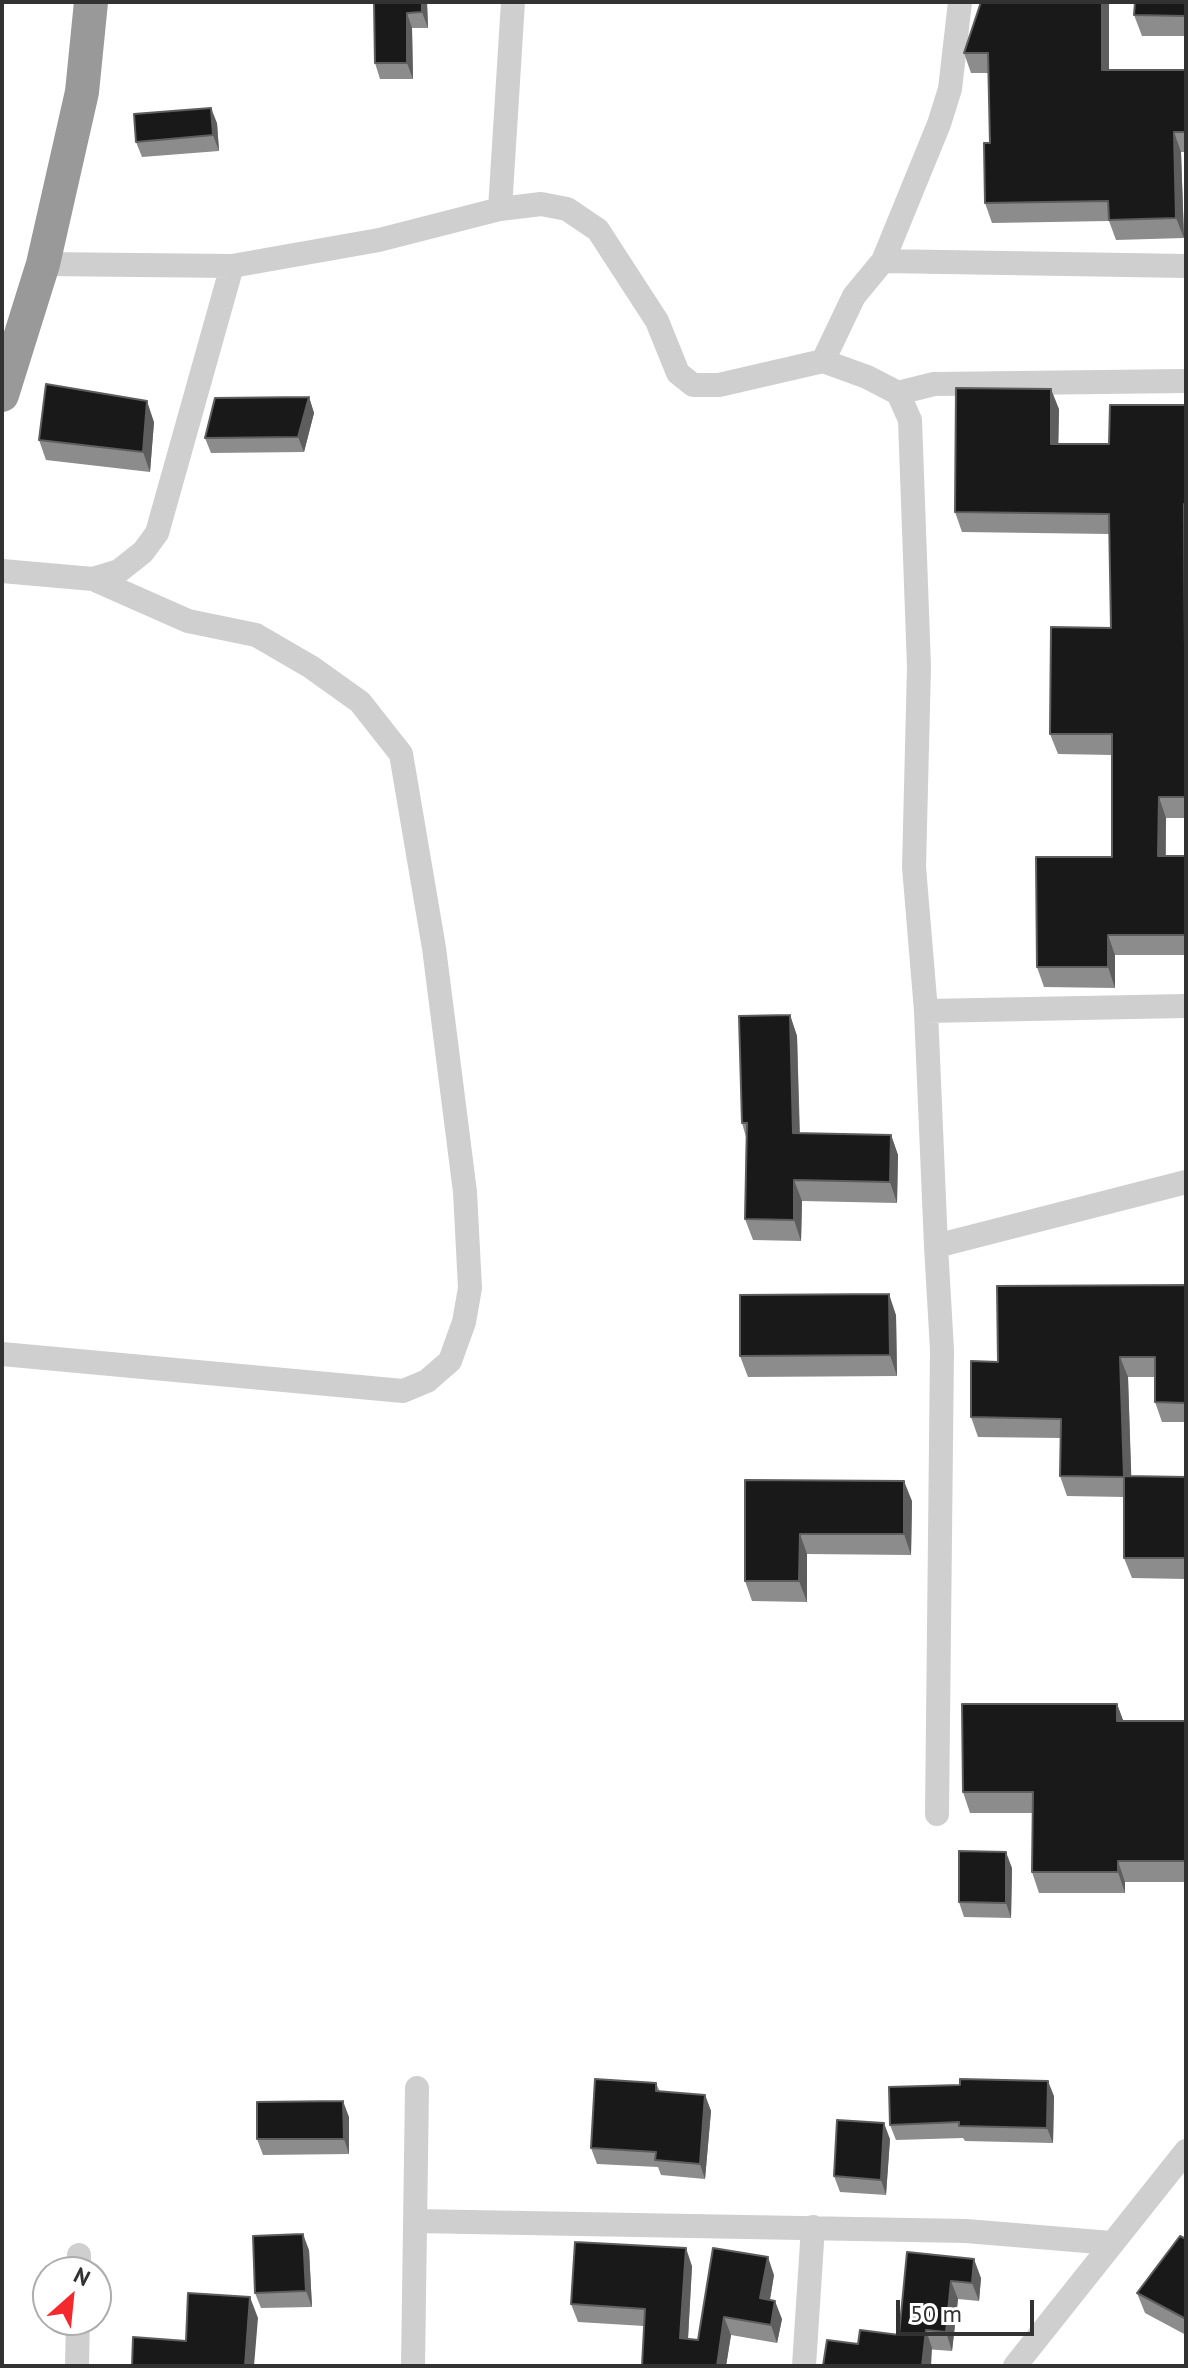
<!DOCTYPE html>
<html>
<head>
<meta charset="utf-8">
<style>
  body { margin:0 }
  #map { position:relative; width:1188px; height:2368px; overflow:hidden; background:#fff; font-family:"PT Sans",sans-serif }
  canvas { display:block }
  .frame { position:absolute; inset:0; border:4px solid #323232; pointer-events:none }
  .north { position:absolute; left:32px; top:2256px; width:80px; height:80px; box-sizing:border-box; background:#fff; border:2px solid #adadad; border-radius:50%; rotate:27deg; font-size:22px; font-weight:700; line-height:32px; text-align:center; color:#323232 }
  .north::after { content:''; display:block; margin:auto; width:28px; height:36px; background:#f4292d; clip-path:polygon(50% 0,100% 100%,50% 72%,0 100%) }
  .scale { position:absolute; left:896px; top:2300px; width:138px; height:36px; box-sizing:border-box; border:4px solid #323232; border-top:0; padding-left:10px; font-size:24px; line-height:28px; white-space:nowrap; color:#323232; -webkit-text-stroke:6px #fff; paint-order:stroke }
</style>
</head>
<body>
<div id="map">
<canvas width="1188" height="2368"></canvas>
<div class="frame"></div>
<div class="north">N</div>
<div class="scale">50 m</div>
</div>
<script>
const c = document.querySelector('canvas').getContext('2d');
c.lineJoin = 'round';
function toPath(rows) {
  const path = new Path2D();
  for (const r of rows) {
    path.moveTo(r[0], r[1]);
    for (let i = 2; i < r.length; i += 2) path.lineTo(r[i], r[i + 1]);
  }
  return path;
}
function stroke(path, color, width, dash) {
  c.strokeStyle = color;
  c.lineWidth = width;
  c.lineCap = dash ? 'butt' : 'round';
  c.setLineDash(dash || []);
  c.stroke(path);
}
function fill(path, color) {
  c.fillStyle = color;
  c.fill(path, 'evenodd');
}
stroke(toPath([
  [500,209,513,2],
  [883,261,1186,266],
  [43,264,232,266,379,240,500,209,541,204,567,209,598,230,657,321,678,373,693,385,719,385,823,361,867,377,898,393,910,420,919,667,914,867,926,1011,936,1246],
  [823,361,854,296,883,261,939,124,950,89,960,2],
  [898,393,934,384,1186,381],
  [2,571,93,579,119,571,143,552,157,533,232,266],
  [926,1011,1186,1006],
  [2,1354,403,1391,427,1381,450,1361,464,1322,470,1288,465,1192,434,948,401,754,360,702,311,667,256,635,188,621,93,579],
  [937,1814,942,1350,936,1246,1186,1182],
  [415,2221,966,2231,1111,2243],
  [79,2272,79,2255],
  [77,2366,78,2320],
  [413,2366,417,2088],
  [804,2366,813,2227],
  [1015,2366,1186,2151]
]), '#cfcfcf', 24);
stroke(toPath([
  [2,395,43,264,82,92,91,2]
]), '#999', 34);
fill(toPath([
  [374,2,427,2,428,28,412,28,413,79,380,79,375,63],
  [981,2,1109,2,1109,70,1186,70,1186,152,1181,152,1184,238,1116,240,1109,221,992,223,985,203,990,143,988,73,971,73,964,53],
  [1186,2,1186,36,1142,36,1134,15],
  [217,123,219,151,142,157,136,142],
  [309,397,314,413,304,452,211,453,205,438],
  [1186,405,1186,818,1166,818,1166,856,1186,856,1186,955,1115,955,1115,988,1044,987,1037,967,1112,857,1112,755,1058,754,1050,734,1111,628,1109,534,962,532,955,512,1059,409,1058,444,1109,444],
  [154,422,150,472,46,460,39,440],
  [790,1015,797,1036,800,1133,891,1135,898,1155,897,1203,802,1201,801,1241,753,1240,745,1219,746,1137,742,1123],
  [1186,1285,1186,1422,1162,1422,1155,1402,1155,1377,1128,1377,1131,1476,1186,1477,1186,1579,1132,1578,1124,1558,1124,1497,1067,1496,1060,1476,1060,1438,978,1437,971,1417,998,1362],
  [896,1315,897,1376,748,1377,740,1356],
  [745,1480,912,1501,911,1555,807,1554,807,1602,752,1601,745,1581],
  [1117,1704,1123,1721,1186,1721,1186,1882,1125,1882,1125,1893,1039,1893,1032,1872,1032,1813,970,1813,963,1792],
  [1012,1868,1011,1918,964,1917,959,1902],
  [656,2083,660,2092,705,2095,711,2111,705,2179,661,2175,658,2167,597,2164,591,2148],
  [1054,2096,1053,2143,965,2141,963,2138,896,2140,890,2125],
  [349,2117,349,2154,263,2155,257,2139],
  [890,2139,886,2195,840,2192,834,2176],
  [1186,2239,1186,2335,1145,2313,1137,2293],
  [309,2250,312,2307,261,2308,255,2293],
  [907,2252,981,2278,979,2301,958,2299,952,2351,858,2344,899,2335],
  [692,2266,688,2339,698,2340,774,2275,770,2300,782,2319,777,2343,731,2335,726,2366,644,2326,578,2322,571,2304]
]), '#8c8c8c');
fill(toPath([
  [422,2,427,2,428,28,422,12],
  [1102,2,1109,2,1109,90,1102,70],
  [407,13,412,28,413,79,407,63],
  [211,108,217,123,219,151,213,135],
  [1174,132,1181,152,1184,238,1176,218],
  [1051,389,1059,409,1058,464,1051,444],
  [309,397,314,413,304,452,298,437],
  [147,401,154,422,150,472,143,452],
  [1184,504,1186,511,1186,679],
  [1159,797,1166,818,1165,876,1158,856],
  [1108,935,1115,955,1115,988,1108,967],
  [790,1015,797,1036,800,1153,793,1133],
  [891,1135,898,1155,897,1203,890,1182],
  [794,1180,802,1201,801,1241,794,1220],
  [889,1294,896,1315,897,1376,890,1355],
  [1120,1357,1128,1377,1132,1497,1124,1477],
  [904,1481,912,1501,911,1555,904,1534],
  [800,1534,807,1554,807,1602,799,1581],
  [1117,1704,1125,1725,1117,1721],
  [1006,1852,1012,1868,1011,1918,1006,1903],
  [1118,1861,1125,1882,1125,1893,1118,1872],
  [1048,2081,1054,2096,1053,2143,1047,2128],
  [705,2095,711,2111,705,2179,700,2164],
  [343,2101,349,2117,349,2154,344,2139],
  [884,2123,890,2139,886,2195,881,2180],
  [303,2234,309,2250,312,2307,306,2291],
  [686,2248,692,2266,687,2356,680,2338],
  [768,2257,774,2275,767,2316,760,2298],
  [974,2259,981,2278,979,2301,972,2283],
  [951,2281,958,2299,952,2351,946,2332],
  [250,2297,258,2318,254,2366,245,2366],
  [775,2301,782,2319,777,2343,771,2325],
  [724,2317,731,2335,726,2366,717,2366],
  [926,2330,932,2348,931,2366,922,2366]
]), '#5e5e5e');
const building = toPath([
  [374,2,422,2,422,12,407,13,407,63,375,63,374,2],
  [981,2,1102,2,1102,70,1186,70,1186,132,1174,132,1176,218,1109,220,1108,201,985,203,984,143,990,143,988,53,964,53,981,2],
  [1135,2,1186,2,1186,16,1134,15,1135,2],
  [211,108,213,135,136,142,134,114,211,108],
  [46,384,147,401,143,452,39,440,46,384],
  [956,388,1051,389,1051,444,1109,444,1110,405,1186,405,1186,504,1184,504,1186,797,1159,797,1158,856,1186,856,1186,935,1108,935,1108,967,1037,967,1036,857,1112,857,1112,734,1050,734,1051,627,1111,628,1109,514,955,512,956,388],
  [309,397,298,437,205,438,215,398,309,397],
  [790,1015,793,1133,891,1135,890,1182,794,1180,794,1220,745,1219,747,1123,742,1123,739,1016,790,1015],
  [1186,1285,1186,1403,1155,1402,1155,1357,1120,1357,1124,1477,1060,1476,1061,1419,971,1417,971,1361,998,1362,997,1286,1186,1285],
  [889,1294,890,1355,740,1356,740,1295,889,1294],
  [1124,1476,1186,1477,1186,1558,1124,1558,1124,1476],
  [745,1480,904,1481,904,1534,800,1534,799,1581,745,1581,745,1480],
  [962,1704,1117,1704,1117,1721,1186,1721,1186,1861,1118,1861,1118,1872,1032,1872,1033,1792,963,1792,962,1704],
  [959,1851,1006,1852,1006,1903,959,1902,959,1851],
  [595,2079,656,2083,656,2091,705,2095,700,2164,655,2160,656,2152,591,2148,595,2079],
  [960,2079,1048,2081,1047,2128,959,2126,959,2122,890,2125,889,2087,960,2085,960,2079],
  [343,2101,344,2139,257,2139,257,2102,343,2101],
  [837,2120,884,2123,881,2180,834,2176,837,2120],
  [303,2234,306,2291,255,2293,253,2236,303,2234],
  [1180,2236,1186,2239,1186,2319,1137,2293,1180,2236],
  [575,2242,686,2248,680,2338,698,2340,713,2248,768,2257,760,2298,775,2301,771,2325,724,2317,717,2366,642,2366,645,2309,571,2304,575,2242],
  [907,2252,974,2259,972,2283,951,2281,946,2332,926,2330,922,2366,823,2366,827,2340,858,2344,860,2330,899,2335,907,2252],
  [188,2293,250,2297,245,2366,132,2366,133,2337,186,2341,188,2293]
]);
fill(building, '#191919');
stroke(building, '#5e5e5e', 2);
</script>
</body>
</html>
